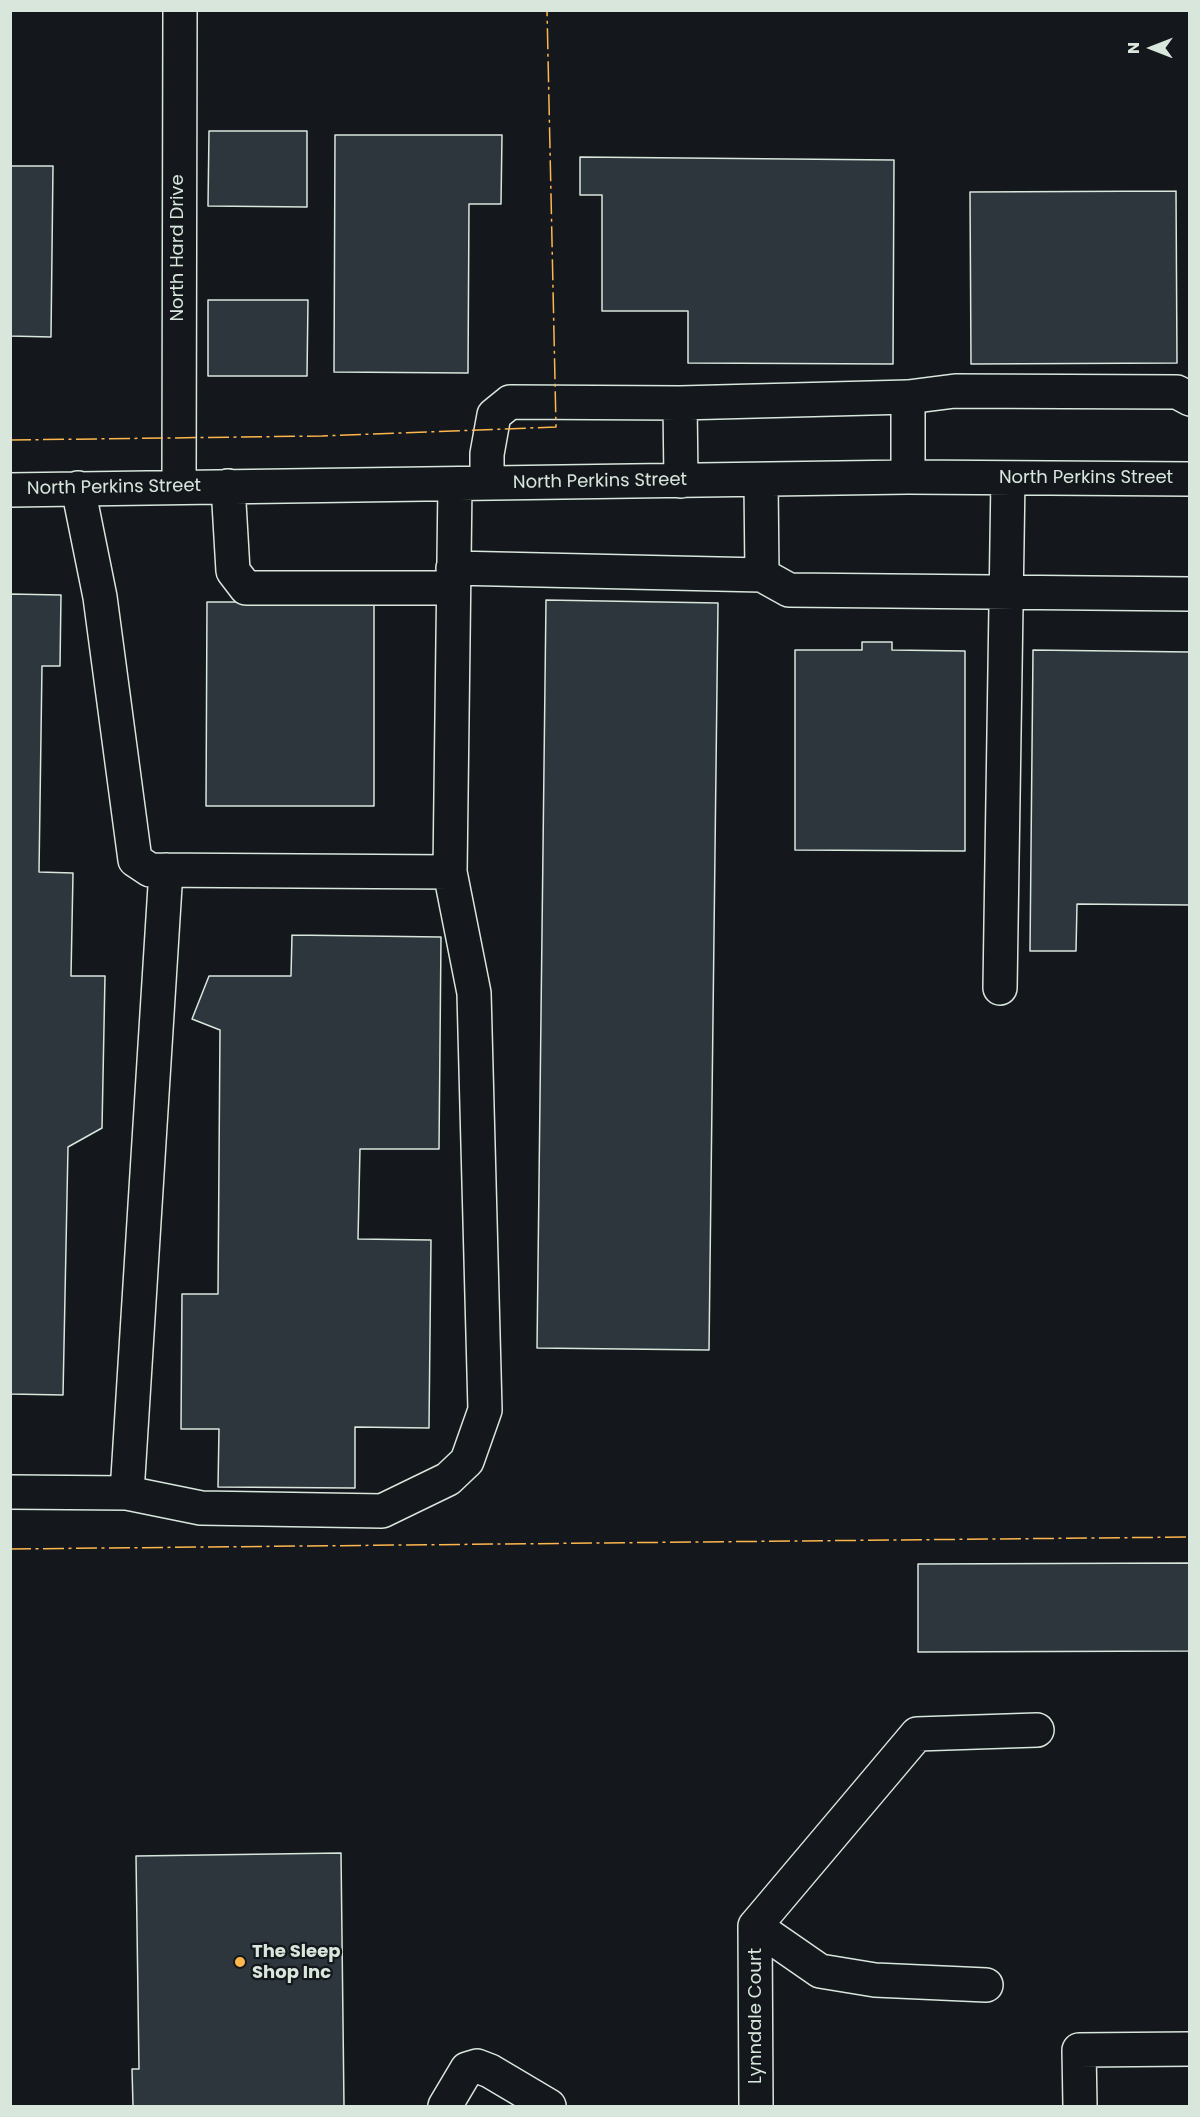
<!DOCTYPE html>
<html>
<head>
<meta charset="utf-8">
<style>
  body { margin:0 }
  #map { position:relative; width:1200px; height:2117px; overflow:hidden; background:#14181c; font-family:Poppins,sans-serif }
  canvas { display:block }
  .frame { position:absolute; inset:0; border:12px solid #d8e6dc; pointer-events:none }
  .north { position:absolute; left:1122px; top:18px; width:60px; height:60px; -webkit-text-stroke:4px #14181c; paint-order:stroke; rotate:270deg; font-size:16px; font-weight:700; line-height:24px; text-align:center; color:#d8e6dc }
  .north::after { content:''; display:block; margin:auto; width:21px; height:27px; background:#d8e6dc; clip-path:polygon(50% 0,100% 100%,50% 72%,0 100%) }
</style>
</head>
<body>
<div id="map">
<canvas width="1200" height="2117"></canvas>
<div class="frame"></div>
<div class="north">N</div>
</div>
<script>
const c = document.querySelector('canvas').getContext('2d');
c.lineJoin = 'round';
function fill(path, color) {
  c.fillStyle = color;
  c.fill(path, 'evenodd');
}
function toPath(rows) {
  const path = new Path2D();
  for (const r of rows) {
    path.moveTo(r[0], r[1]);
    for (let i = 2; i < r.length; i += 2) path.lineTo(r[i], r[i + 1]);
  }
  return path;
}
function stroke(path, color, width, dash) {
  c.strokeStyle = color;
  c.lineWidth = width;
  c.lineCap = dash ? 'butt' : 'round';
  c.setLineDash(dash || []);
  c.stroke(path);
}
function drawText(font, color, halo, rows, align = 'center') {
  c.font = font + ' Poppins,sans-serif';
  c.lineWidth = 4.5;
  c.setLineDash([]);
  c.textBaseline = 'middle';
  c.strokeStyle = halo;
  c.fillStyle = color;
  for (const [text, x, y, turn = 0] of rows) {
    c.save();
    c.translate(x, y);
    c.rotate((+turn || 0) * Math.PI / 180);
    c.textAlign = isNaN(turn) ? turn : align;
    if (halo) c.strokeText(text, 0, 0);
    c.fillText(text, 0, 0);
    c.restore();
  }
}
const building = toPath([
  [209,131,307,131,307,207,208,206,209,131],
  [335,135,502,135,501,204,469,204,468,373,334,372,335,135],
  [580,157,894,160,893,364,688,363,688,311,602,311,602,195,580,195,580,157],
  [10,166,53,166,51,337,10,336,10,166],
  [1176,191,1177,363,971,364,970,192,1176,191],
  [208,300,308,300,307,376,208,376,208,300],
  [10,594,61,595,60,666,42,666,39,872,73,873,71,976,105,976,102,1128,68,1147,63,1395,10,1394,10,594],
  [546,600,718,603,709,1350,537,1348,546,600],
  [207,602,374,602,374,806,206,806,207,602],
  [862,642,892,642,892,650,965,651,965,851,795,850,795,650,862,650,862,642],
  [1033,650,1190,652,1190,905,1077,904,1076,951,1030,951,1033,650],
  [292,935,441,937,439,1149,360,1149,358,1239,431,1240,429,1428,355,1427,355,1488,218,1487,219,1429,181,1429,182,1294,218,1294,220,1030,192,1019,209,976,291,976,292,935],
  [1190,1563,1190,1651,918,1652,918,1564,1190,1563],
  [341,1853,344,2106,133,2106,132,2069,139,2069,136,1856,341,1853]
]);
fill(building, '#2c363c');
stroke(building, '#d8e6dc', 1.5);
const minor = toPath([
  [908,397,908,477],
  [680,403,681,481],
  [761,481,762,575,789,590,1190,594],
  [487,483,487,454,494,415,510,402,680,403,908,397,955,391,1177,392,1190,399],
  [179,486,180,10],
  [228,486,233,571,246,588,453,588],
  [78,488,100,597,135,860,150,870,450,872,455,484],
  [10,490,908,477,1190,479],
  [453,568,762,575],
  [1000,988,1008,478],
  [10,1492,127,1493,166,870],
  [127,1493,201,1508,382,1511,448,1479,467,1461,485,1410,474,993,450,872],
  [755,1926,917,1734,1037,1730],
  [755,1926,820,1971,875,1980,986,1985],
  [755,1926,756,2106],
  [445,2106,467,2069,477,2066,490,2071,549,2106],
  [1080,2106,1079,2050,1190,2049]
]);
stroke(minor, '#d8e6dc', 36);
stroke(minor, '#14181c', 33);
stroke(toPath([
  [10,440,322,436,556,427,547,10],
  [10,1549,1190,1537]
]), '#ffb74d', 1.5, [21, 4.5, 3, 4.5]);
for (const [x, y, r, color] of [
  [240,1962,6,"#ffb74d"]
]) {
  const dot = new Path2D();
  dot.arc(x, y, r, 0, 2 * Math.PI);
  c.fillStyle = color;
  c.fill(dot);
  stroke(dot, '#14181c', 2);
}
drawText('18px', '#d8e6dc', '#14181c', [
  ["North Hard Drive",178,248,-90],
  ["North Perkins Street",1086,478],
  ["North Perkins Street",600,482,-1],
  ["North Perkins Street",114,488,-1],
  ["Lynndale Court",756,2016,-90]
]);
drawText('bold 18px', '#d8e6dc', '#14181c', [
  ["The Sleep",252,1952],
  ["Shop Inc",252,1973]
], 'left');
</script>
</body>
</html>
